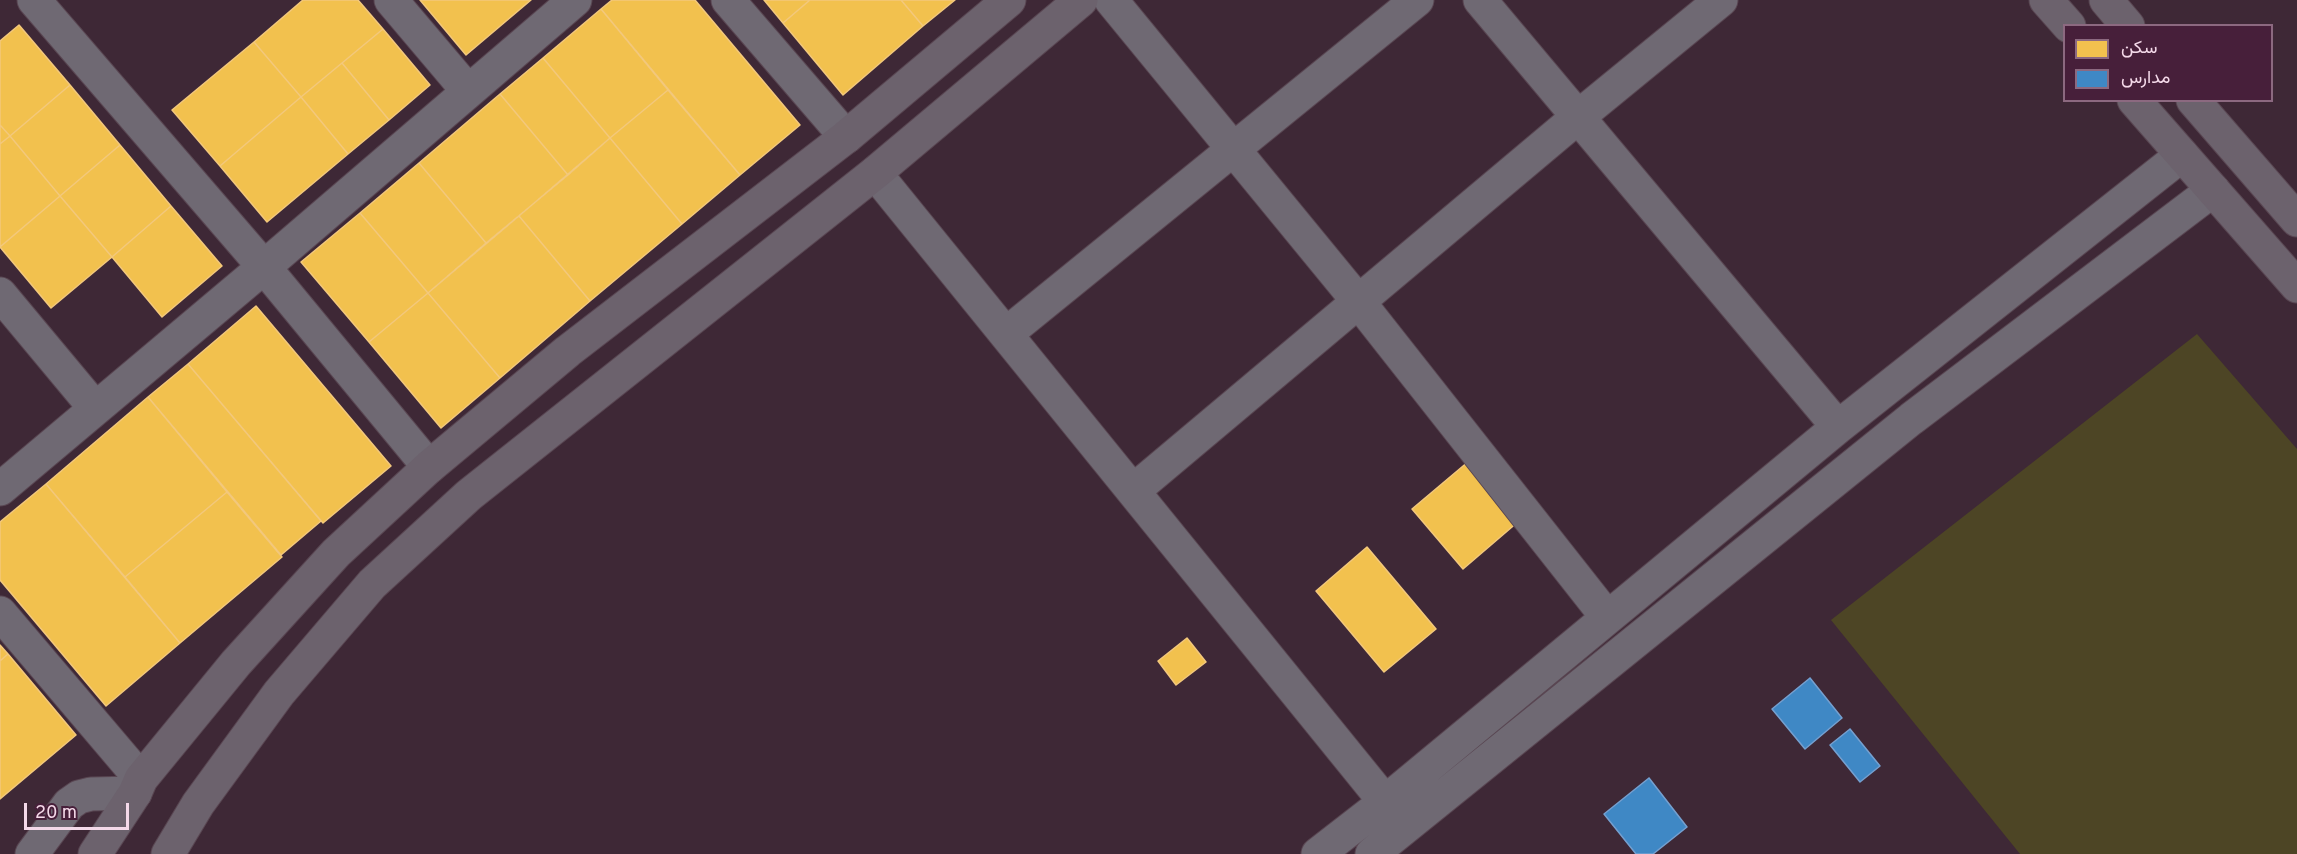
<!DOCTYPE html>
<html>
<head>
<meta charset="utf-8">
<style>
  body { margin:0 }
  #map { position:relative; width:2297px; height:854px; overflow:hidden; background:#3e2836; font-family:Overpass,Vazirmatn,sans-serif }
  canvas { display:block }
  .legend { position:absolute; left:2063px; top:24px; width:210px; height:78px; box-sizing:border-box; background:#471f3a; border:2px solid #8c6980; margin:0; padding:8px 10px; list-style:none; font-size:18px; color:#f4d9e9 }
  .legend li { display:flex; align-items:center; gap:12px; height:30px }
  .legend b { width:30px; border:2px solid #8c6980 }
  .scale { position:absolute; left:24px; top:803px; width:105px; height:27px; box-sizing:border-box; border:3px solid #f4d9e9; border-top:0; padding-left:8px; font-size:18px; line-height:21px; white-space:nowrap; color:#f4d9e9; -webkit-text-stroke:4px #471f3a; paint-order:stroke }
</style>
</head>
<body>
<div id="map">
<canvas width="2297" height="854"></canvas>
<ul class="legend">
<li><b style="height:16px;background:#f2c14e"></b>سكن</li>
<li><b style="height:16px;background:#3f88c5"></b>مدارس</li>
</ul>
<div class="scale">20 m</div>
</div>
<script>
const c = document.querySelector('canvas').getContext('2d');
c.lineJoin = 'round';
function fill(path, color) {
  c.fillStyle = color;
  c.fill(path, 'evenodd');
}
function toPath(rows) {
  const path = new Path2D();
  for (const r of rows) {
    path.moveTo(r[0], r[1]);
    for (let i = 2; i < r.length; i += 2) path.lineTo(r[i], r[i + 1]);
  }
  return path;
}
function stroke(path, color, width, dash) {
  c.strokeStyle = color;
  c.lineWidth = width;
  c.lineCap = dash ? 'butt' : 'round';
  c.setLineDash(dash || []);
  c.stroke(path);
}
fill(toPath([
  [2197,334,2297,449,2297,854,2020,854,1831,620]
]), '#4d4525');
const homes = toPath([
  [303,0,358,0,383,29,301,97,254,42,303,0],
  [420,0,531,0,466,55,420,0],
  [612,0,695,0,800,125,740,175,601,9,612,0],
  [764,0,810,0,783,23,764,0],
  [810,0,901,0,923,26,843,95,783,23,810,0],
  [901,0,955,0,923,26,901,0],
  [601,9,668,90,610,138,543,58,601,9],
  [19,25,70,85,10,136,0,125,0,41,19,25],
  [383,29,430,85,389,120,342,63,383,29],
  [254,42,301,97,220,166,172,110,254,42],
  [543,58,610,138,568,175,500,94,543,58],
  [342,63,389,120,348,154,301,97,342,63],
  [70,85,120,145,60,196,10,136,70,85],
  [668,90,740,175,682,224,610,138,668,90],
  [500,94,568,175,486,243,419,163,500,94],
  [301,97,348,154,267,222,220,166,301,97],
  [0,125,10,136,0,144,0,125],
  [10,136,60,196,0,247,0,144,10,136],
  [610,138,682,224,590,301,519,216,610,138],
  [120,145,171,206,112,257,60,196,120,145],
  [419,163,486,243,428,293,360,213,419,163],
  [60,196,112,257,51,308,0,247,60,196],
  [171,206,222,266,162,317,112,257,171,206],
  [360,213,428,293,369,342,301,262,360,213],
  [519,216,590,301,500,378,428,293,519,216],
  [428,293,500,378,441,428,369,342,428,293],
  [256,306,391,466,323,523,188,364,256,306],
  [188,364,321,521,281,555,148,397,188,364],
  [148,397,227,492,125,577,46,484,148,397],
  [1469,461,1519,521,1463,569,1412,509,1469,461],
  [46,484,180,643,106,706,0,580,0,522,46,484],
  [227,492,282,557,180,643,125,577,227,492],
  [1367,547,1436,629,1384,672,1316,591,1367,547],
  [1187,638,1206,662,1176,685,1158,661,1187,638],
  [0,645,8,654,0,661,0,645],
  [8,654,76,735,0,799,0,661,8,654]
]);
fill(homes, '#f2c14e');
stroke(homes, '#f3c87c', 1.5);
const schools = toPath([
  [1810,678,1842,718,1805,749,1772,709,1810,678],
  [1850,729,1880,766,1860,782,1830,745,1850,729],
  [1649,778,1687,827,1653,854,1636,854,1604,814,1649,778]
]);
fill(schools, '#3f88c5');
stroke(schools, '#75a0d0', 1.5);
const minor = toPath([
  [34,0,264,267,429,467],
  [391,0,468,91],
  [728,0,846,137],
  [1111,0,1358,301,1607,617],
  [1480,0,1838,427],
  [875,173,1399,819],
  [0,294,95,408],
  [1006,334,1417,0],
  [0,489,264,267,575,0],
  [1133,491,1578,117,1721,0],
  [0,613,141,779],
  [32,854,69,804,79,797,91,794,135,793],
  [1318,854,1385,802,1838,427,2182,155],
  [1372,854,1911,419,2213,190]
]);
const secondary = toPath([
  [2046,0,2069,26],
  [2106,0,2128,26],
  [2134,100,2297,286],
  [2193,100,2297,220],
  [95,854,135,793,141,779,236,663,336,553,429,467,568,351,846,137,1009,0],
  [168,854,198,804,279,693,372,584,469,495,875,173,1081,0]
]);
stroke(minor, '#594652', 35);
stroke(secondary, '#594652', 35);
stroke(minor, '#6f6973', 33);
stroke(secondary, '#6c626d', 33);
</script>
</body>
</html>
